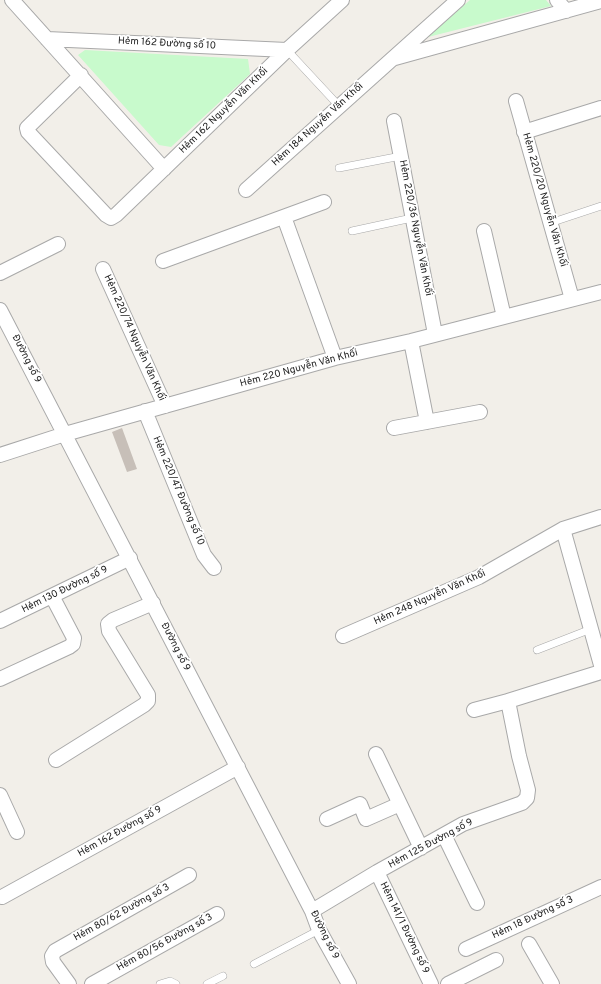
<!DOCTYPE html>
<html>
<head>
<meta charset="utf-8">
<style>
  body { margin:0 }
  canvas { display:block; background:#f2efe9 }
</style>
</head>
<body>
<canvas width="601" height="984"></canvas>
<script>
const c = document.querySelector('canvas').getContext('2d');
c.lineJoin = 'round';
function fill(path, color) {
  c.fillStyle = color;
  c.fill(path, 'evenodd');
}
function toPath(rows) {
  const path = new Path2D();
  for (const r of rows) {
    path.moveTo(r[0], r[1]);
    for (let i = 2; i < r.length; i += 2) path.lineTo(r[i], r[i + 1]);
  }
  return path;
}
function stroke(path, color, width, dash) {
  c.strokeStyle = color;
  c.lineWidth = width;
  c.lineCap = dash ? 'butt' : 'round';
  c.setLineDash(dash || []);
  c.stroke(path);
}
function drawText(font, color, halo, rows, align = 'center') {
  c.font = font + ' Overpass,sans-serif';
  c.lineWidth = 3.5;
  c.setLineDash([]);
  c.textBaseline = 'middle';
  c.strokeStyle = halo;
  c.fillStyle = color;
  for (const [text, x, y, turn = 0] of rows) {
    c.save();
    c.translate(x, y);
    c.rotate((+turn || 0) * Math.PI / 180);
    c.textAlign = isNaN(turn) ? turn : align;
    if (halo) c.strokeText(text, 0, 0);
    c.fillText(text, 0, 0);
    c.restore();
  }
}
fill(toPath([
  [470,0,546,0,551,6,428,37],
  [85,50,248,59,250,74,171,147,159,145,78,55]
]), '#c8facc');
fill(toPath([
  [122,428,137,469,127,472,112,432]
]), '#c7bfb8');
const service = toPath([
  [287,50,339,106],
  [339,168,401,156],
  [550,223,601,206],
  [352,231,412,218],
  [537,650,591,629],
  [254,964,319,930],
  [160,984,170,981,176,984],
  [207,984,223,976]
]);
const minor = toPath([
  [12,0,164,169],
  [557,0,566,11],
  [47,39,287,50],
  [395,58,601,1],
  [81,75,27,128,28,132,106,215,111,218,116,215,287,50,342,0],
  [516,101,572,299],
  [394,121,435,334],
  [524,132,601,108],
  [246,190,458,0],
  [284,217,335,358],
  [484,231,504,317],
  [163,261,324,202],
  [103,269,165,406],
  [0,273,58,244],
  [0,310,312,911,319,930,349,984],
  [411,341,427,422],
  [145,411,204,555,214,568],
  [394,428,480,412],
  [0,455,65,434,335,358,411,341,601,292],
  [563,529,601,665],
  [0,621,130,558],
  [343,636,479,577,563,529,601,517],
  [0,679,69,647,73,644,74,638,52,596],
  [474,710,508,701],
  [376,754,421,848],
  [56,760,144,705,148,701,148,695,109,631,108,624,113,620,153,603],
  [0,795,17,832],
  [327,819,360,804,366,819,400,804],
  [444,835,477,903],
  [377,872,431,984],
  [2,897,238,767],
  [312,911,377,872,463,824,522,803,527,798,528,790,519,756,508,701,601,672],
  [529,944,552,984],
  [466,949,601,887],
  [69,984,53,962,52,956,55,951,189,875],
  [92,984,217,914],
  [448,984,496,960]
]);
stroke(service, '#a9a9a9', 8);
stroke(minor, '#a9a9a9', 16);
stroke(service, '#fff', 7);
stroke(minor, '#fff', 14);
drawText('10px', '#222', '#fff', [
  ["Hẻm 162 Đường số 10",167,44,3],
  ["Hẻm 162 Nguyễn Văn Khối",224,111,-44],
  ["Hẻm 184 Nguyễn Văn Khối",318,125,-42],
  ["Hẻm 220/20 Nguyễn Văn Khối",544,200,74],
  ["Hẻm 220/36 Nguyễn Văn Khối",415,228,79],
  ["Hẻm 220/74 Nguyễn Văn Khối",134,338,66],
  ["Đường số 9",26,359,63],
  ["Hẻm 220 Nguyễn Văn Khối",299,369,-15],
  ["Hẻm 220/47 Đường số 10",178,491,67],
  ["Hẻm 130 Đường số 9",65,590,-26],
  ["Hẻm 248 Nguyễn Văn Khối",430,598,-24],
  ["Đường số 9",175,647,63],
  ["Hẻm 162 Đường số 9",120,832,-29],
  ["Hẻm 125 Đường số 9",431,844,-28],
  ["Hẻm 80/62 Đường số 3",122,913,-29],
  ["Hẻm 18 Đường số 3",533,918,-25],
  ["Hẻm 141/1 Đường số 9",404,928,64],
  ["Đường số 9",324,935,64],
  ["Hẻm 80/56 Đường số 3",165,943,-29]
]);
</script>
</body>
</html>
